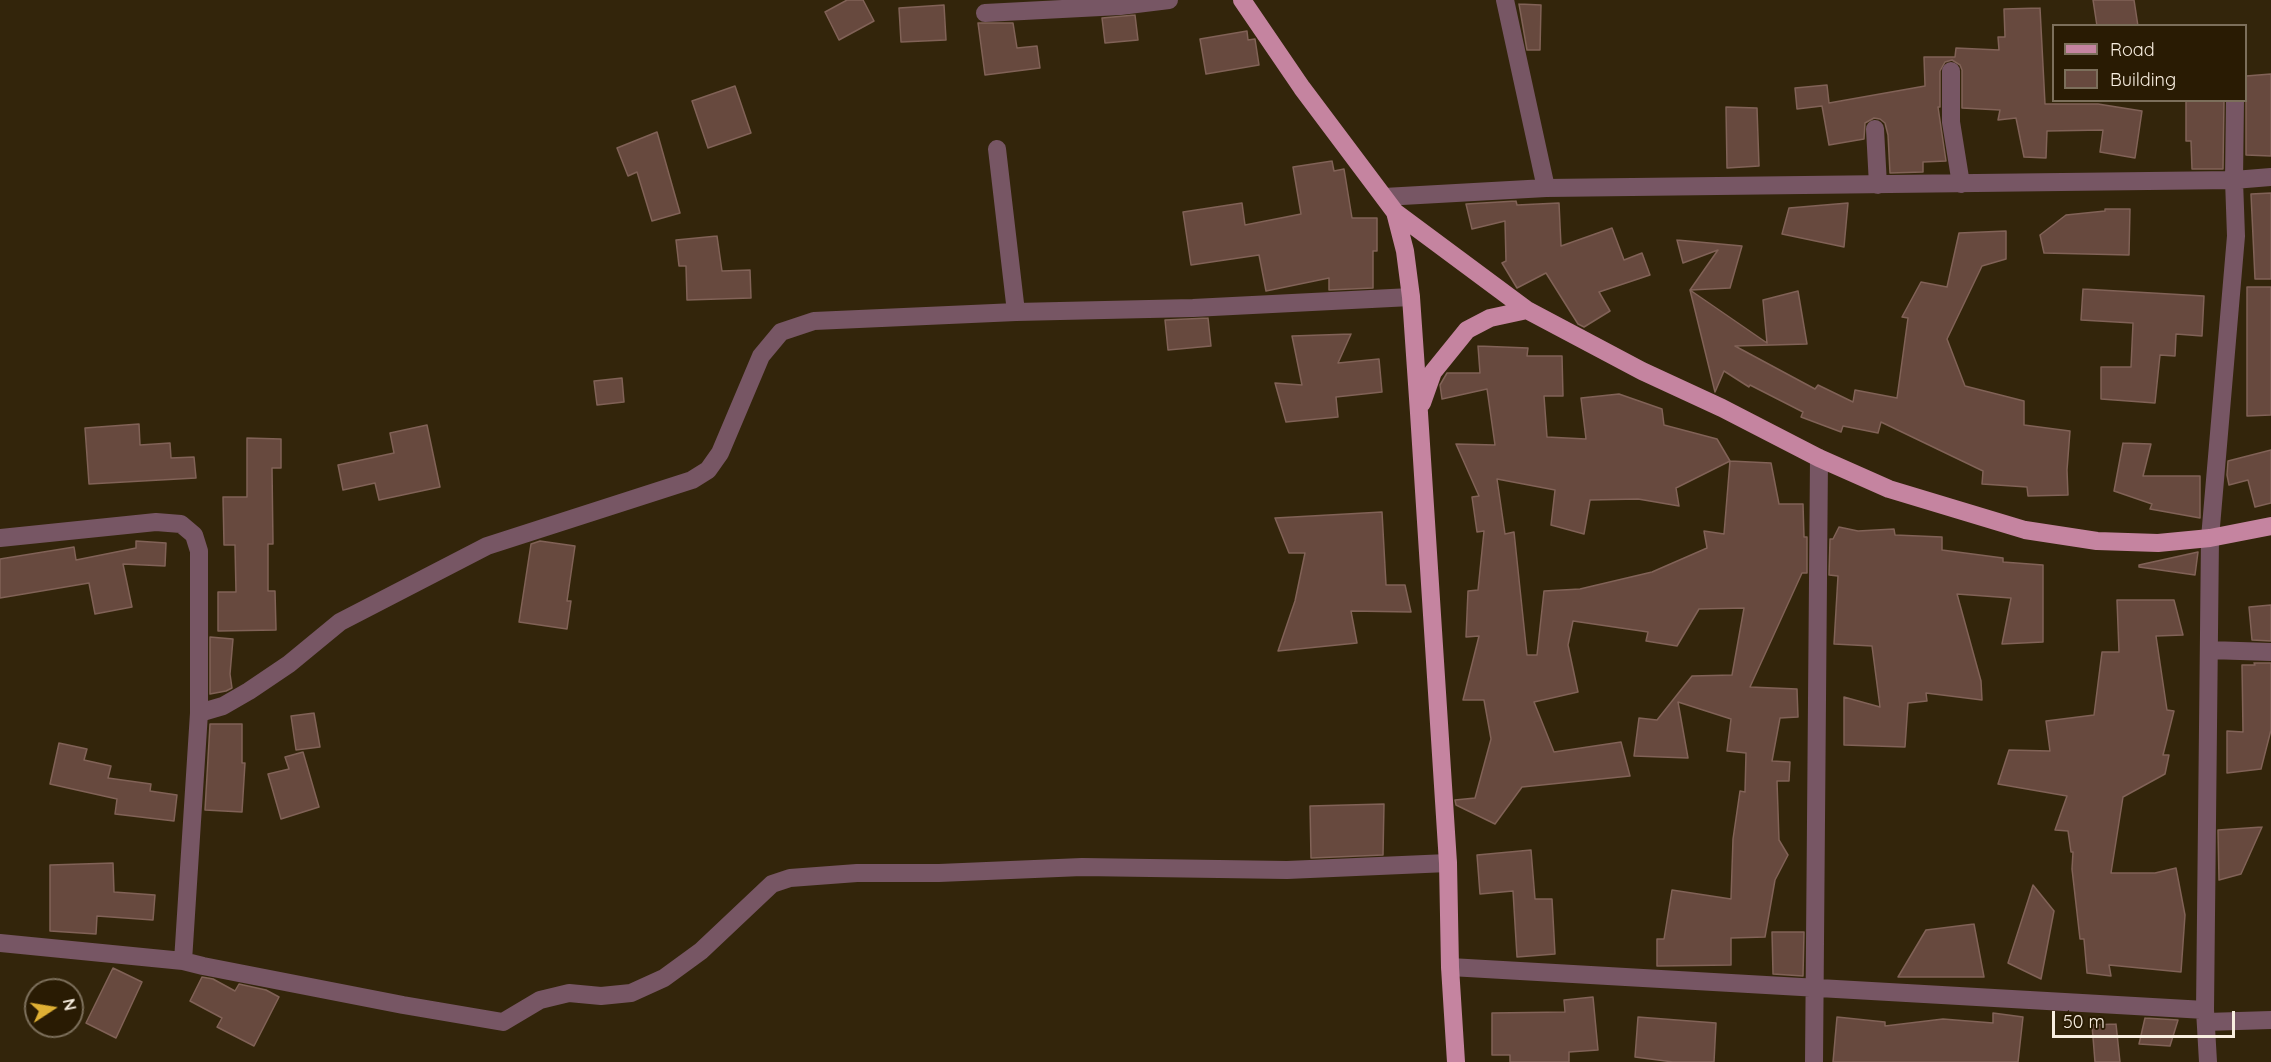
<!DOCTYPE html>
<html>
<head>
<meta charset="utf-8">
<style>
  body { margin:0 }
  #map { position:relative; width:2271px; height:1062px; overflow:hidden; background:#33250b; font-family:Quicksand,sans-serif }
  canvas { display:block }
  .legend { position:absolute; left:2052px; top:24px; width:195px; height:78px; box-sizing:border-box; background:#291b03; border:2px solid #7c6f5b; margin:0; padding:8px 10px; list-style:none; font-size:18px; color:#f8eee0 }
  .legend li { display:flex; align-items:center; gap:12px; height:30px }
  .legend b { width:30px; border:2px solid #7c6f5b }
  .north { position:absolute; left:24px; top:978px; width:60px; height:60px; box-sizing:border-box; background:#291b03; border:2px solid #7c6f5b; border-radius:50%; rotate:78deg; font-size:16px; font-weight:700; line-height:24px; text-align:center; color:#f8eee0 }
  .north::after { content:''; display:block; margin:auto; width:21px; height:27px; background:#dfb034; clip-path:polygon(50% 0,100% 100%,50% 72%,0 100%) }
  .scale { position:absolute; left:2052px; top:1011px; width:183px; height:27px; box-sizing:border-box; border:3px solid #f8eee0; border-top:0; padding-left:8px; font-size:18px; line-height:21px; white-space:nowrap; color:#f8eee0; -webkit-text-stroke:4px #291b03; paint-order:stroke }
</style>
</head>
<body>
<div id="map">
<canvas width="2271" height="1062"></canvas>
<ul class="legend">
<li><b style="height:8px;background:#c584a0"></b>Road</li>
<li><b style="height:16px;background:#67493e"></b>Building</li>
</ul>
<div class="north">N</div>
<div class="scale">50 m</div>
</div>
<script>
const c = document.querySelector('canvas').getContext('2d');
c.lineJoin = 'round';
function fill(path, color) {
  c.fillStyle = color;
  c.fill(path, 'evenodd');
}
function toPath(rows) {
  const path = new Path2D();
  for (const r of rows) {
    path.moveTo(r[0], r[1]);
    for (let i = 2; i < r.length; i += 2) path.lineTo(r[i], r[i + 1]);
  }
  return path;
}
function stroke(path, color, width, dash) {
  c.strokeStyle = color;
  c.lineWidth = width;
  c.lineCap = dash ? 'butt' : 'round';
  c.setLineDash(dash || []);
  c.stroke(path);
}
const building = toPath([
  [847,0,863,0,874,21,839,40,825,12,847,0],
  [2093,0,2134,0,2138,26,2097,26,2093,0],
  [1519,4,1541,5,1540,50,1527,50,1519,4],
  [944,5,946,40,901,42,899,8,944,5],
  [2040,8,2045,104,2098,104,2142,111,2135,158,2100,152,2103,130,2047,131,2046,158,2024,157,2016,118,1998,120,2000,110,1962,108,1962,70,1960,65,1952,60,1945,62,1940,71,1940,107,1938,107,1946,161,1923,162,1923,172,1890,173,1888,135,1885,123,1880,119,1874,118,1865,123,1864,139,1829,145,1822,106,1797,109,1795,88,1827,85,1829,103,1925,86,1924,57,1955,57,1956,48,1999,50,1998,37,2005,37,2004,9,2040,8],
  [1135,15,1138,40,1105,43,1102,18,1135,15],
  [978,23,1013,23,1017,48,1037,46,1040,68,985,75,978,23],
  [1247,31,1248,40,1255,39,1259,65,1206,74,1200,39,1247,31],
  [2271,74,2271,156,2246,155,2246,76,2271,74],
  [735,86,751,133,708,148,692,101,735,86],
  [2186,100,2224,100,2223,169,2192,169,2191,141,2186,141,2186,100],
  [1726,107,1757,108,1759,166,1727,168,1726,107],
  [657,132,680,213,652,221,637,172,628,176,617,148,657,132],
  [1332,161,1334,171,1344,169,1352,218,1377,218,1377,251,1373,251,1373,288,1329,290,1329,278,1266,291,1259,255,1191,265,1183,212,1242,203,1245,225,1301,214,1293,167,1332,161],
  [2271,193,2271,279,2255,279,2251,194,2271,193],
  [1516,201,1517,205,1559,203,1561,246,1612,228,1624,260,1642,253,1650,275,1599,292,1610,311,1584,327,1578,324,1546,273,1517,288,1502,263,1506,261,1505,221,1472,229,1466,204,1516,201],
  [1848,203,1844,247,1782,234,1789,208,1848,203],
  [2105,209,2130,209,2129,255,2044,253,2040,235,2066,215,2105,211,2105,209],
  [2006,231,2006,259,1982,266,1947,339,1965,386,2024,401,2024,425,2070,431,2067,470,2068,495,2028,496,2027,487,1982,484,1983,471,1881,422,1878,433,1843,426,1841,432,1801,417,1803,412,1750,385,1749,387,1724,371,1715,392,1690,290,1767,343,1763,300,1798,291,1807,344,1735,346,1815,389,1818,385,1853,402,1855,390,1897,398,1908,318,1902,317,1921,282,1947,287,1959,233,2006,231],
  [717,236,722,271,750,270,751,298,687,300,686,266,679,266,676,240,717,236],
  [1677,240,1742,246,1730,288,1690,290,1718,250,1683,263,1677,240],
  [2247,287,2271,287,2271,415,2247,416,2247,287],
  [2083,289,2204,296,2202,336,2176,334,2175,356,2160,355,2155,403,2101,399,2101,367,2131,367,2133,323,2081,320,2083,289],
  [1208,318,1211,346,1168,350,1165,320,1208,318],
  [1351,334,1338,363,1379,359,1382,392,1336,397,1338,417,1286,422,1275,383,1302,385,1292,336,1351,334],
  [1478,346,1528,348,1527,356,1562,356,1563,396,1544,396,1547,437,1586,439,1581,398,1619,394,1662,409,1664,425,1717,439,1730,461,1771,463,1779,504,1803,504,1804,537,1807,537,1807,573,1802,573,1750,687,1797,689,1798,717,1780,718,1772,761,1790,762,1789,781,1777,781,1779,840,1788,855,1775,880,1765,937,1731,938,1731,965,1657,966,1657,939,1664,939,1672,890,1731,899,1733,839,1740,791,1745,792,1746,753,1727,751,1731,719,1678,702,1688,758,1634,756,1639,718,1657,720,1692,676,1732,675,1744,608,1699,609,1677,646,1646,641,1648,632,1573,621,1568,645,1578,692,1534,702,1554,752,1621,742,1630,776,1522,787,1495,824,1456,805,1455,800,1475,798,1491,739,1484,700,1463,700,1479,636,1466,637,1468,591,1478,590,1484,531,1477,532,1472,497,1479,496,1456,444,1495,445,1487,389,1442,399,1440,385,1447,373,1480,373,1478,346],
  [1730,461,1724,534,1704,531,1707,548,1652,572,1580,589,1544,591,1537,655,1527,655,1514,532,1505,534,1497,479,1555,490,1551,525,1584,534,1590,500,1638,499,1679,506,1676,488,1730,461],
  [622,378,624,402,597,405,594,381,622,378],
  [139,424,140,445,170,443,171,458,194,457,196,478,89,484,85,428,139,424],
  [427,425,440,487,379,500,375,483,343,490,338,465,394,453,390,433,427,425],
  [247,438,281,439,281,468,272,468,273,544,268,544,268,591,275,591,276,630,218,631,218,592,236,592,235,545,224,545,223,497,247,497,247,438],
  [2123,443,2151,444,2143,476,2200,476,2200,518,2150,509,2152,504,2114,491,2123,443],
  [2271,450,2271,503,2255,507,2248,480,2229,485,2227,475,2228,461,2271,450],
  [1382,512,1386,585,1405,585,1411,612,1351,611,1357,643,1278,651,1295,601,1305,553,1289,553,1275,518,1382,512],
  [1839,527,1858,531,1894,529,1895,535,1942,537,1942,550,2003,558,2003,562,2043,565,2043,642,2002,644,2011,598,1957,594,1981,681,1982,700,1926,693,1927,701,1908,703,1905,747,1844,745,1844,697,1880,707,1872,646,1834,644,1838,576,1829,575,1830,539,1833,539,1839,527],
  [136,541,166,543,165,566,123,564,132,607,95,614,89,583,0,598,0,559,74,547,76,560,136,548,136,541],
  [540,541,575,546,567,601,571,601,567,629,519,622,531,544,540,541],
  [2198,552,2195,575,2139,567,2139,565,2198,552],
  [2117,600,2174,600,2183,635,2156,636,2167,710,2174,711,2163,755,2169,755,2165,774,2123,797,2111,873,2155,873,2176,868,2185,915,2181,972,2109,965,2111,976,2087,973,2084,939,2080,939,2072,869,2073,852,2071,852,2068,831,2055,830,2067,796,1998,784,2009,750,2050,751,2046,721,2094,715,2102,652,2119,652,2117,600],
  [2271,605,2271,641,2252,640,2249,607,2271,605],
  [210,637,233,639,230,674,232,688,226,691,210,694,210,637],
  [2254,663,2271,663,2271,730,2261,769,2227,773,2227,731,2243,732,2242,665,2255,665,2254,663],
  [314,713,320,747,296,750,291,716,314,713],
  [210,724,242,724,242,763,245,763,242,812,205,810,210,724],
  [59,743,87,749,84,760,111,766,108,778,151,784,150,791,177,795,174,821,115,814,117,799,50,784,59,743],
  [303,752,319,807,281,819,268,774,289,769,285,757,303,752],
  [1384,804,1383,855,1311,858,1310,806,1384,804],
  [2262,827,2241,874,2219,880,2218,830,2262,827],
  [1531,850,1535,899,1552,899,1555,954,1517,957,1513,891,1480,894,1477,855,1531,850],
  [113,863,114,892,155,895,153,920,97,916,96,934,50,931,50,865,113,863],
  [2033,885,2054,911,2041,979,2008,963,2033,885],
  [1974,924,1984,977,1898,977,1926,930,1974,924],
  [1772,932,1804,932,1803,976,1773,974,1772,932],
  [113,968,142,982,116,1038,86,1023,113,968],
  [202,977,213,979,235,991,239,984,266,990,279,997,254,1046,217,1027,222,1018,190,1001,202,977],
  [1593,997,1598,1050,1569,1052,1569,1062,1510,1062,1510,1055,1492,1055,1492,1013,1565,1012,1564,1000,1593,997],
  [1993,1013,2023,1017,2018,1062,1833,1062,1837,1017,1885,1022,1885,1026,1943,1019,1993,1023,1993,1013],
  [1638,1017,1716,1023,1714,1062,1673,1062,1635,1057,1638,1017],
  [2145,1018,2178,1020,2170,1046,2139,1044,2145,1018],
  [2116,1024,2120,1062,2095,1062,2092,1025,2116,1024]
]);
fill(building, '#67493e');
stroke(building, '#816257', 1.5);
stroke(toPath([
  [1505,0,1546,188],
  [985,13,1120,6,1169,0],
  [1951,71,1951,122,1961,184],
  [2235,100,2234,180,2271,177],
  [1875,129,1878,185],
  [997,149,1016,312],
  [1384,197,1546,188,2234,180,2236,236,2210,538,2205,1010,2208,1062],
  [0,538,156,522,181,524,194,535,199,551,199,713,183,961],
  [2209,650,2271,652],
  [199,713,223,706,249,691,289,664,340,622,487,546,692,480,708,470,720,453,761,356,781,332,814,321,1016,312,1193,308,1411,297],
  [0,943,183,961,203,966,403,1005,503,1022,540,1000,569,993,601,996,631,993,664,978,701,951,772,884,790,878,857,873,939,873,1082,867,1287,870,1448,863],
  [1450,967,2205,1010],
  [2206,1022,2271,1020],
  [1814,1062,1819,458]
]), '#775664', 18);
stroke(toPath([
  [1242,0,1302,88,1395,212,1527,310,1642,371,1722,408,1819,458,1889,489,2025,530,2097,541,2158,543,2210,538,2271,526],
  [1395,212,1405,251,1411,297,1419,413,1448,863,1450,967,1456,1062],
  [1422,403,1433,372,1467,330,1490,318,1527,310]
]), '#c584a0', 18);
</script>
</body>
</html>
